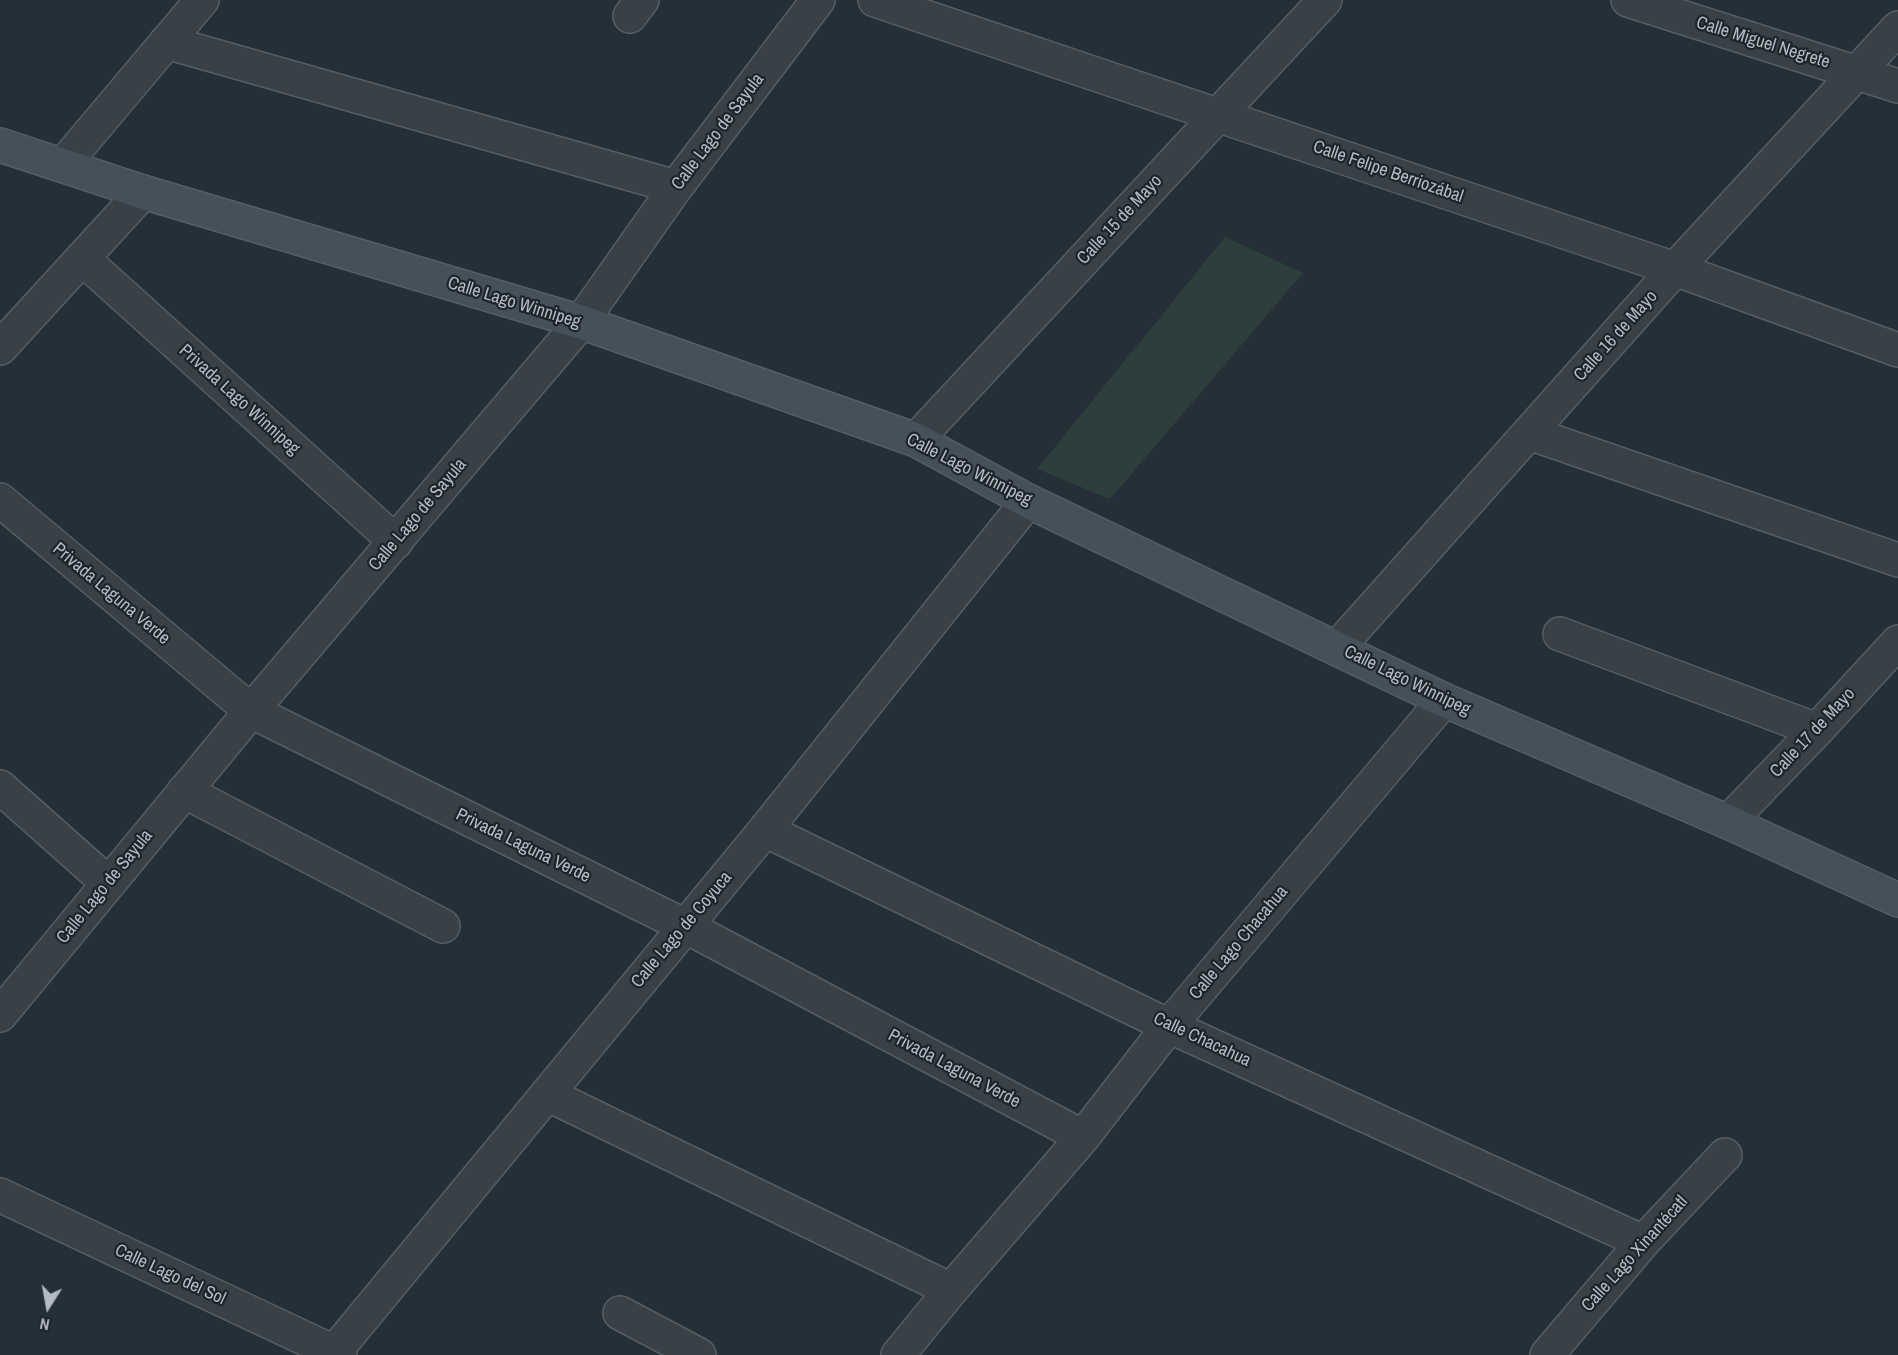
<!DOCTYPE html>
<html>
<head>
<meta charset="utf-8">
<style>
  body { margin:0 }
  #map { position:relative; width:1898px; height:1355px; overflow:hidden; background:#242f37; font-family:"Archivo Narrow",sans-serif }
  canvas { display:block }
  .north { position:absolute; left:18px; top:1277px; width:60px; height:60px; -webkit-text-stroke:4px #1d252c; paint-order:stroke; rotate:191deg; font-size:16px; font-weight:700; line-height:24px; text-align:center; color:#b3bbc4 }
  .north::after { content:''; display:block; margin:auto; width:21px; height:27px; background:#b3bbc4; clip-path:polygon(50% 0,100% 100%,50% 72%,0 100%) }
</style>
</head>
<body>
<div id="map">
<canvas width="1898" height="1355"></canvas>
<div class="north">N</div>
</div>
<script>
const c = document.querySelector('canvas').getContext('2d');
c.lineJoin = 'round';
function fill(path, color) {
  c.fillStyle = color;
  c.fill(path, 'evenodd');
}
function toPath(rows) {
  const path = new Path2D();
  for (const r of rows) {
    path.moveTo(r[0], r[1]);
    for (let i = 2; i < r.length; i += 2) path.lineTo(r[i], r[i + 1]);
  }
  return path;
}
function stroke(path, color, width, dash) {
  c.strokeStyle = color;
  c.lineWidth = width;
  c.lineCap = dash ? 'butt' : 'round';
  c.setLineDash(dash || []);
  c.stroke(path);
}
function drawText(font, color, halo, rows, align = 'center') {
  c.font = font + ' "Archivo Narrow",sans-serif';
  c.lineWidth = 4.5;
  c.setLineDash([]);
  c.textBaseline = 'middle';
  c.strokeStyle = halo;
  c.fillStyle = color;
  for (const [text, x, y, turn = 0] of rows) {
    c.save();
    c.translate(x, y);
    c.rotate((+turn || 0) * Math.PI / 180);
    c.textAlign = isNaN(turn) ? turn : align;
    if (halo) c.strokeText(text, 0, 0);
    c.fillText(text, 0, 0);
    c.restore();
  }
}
fill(toPath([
  [1225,237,1303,273,1110,499,1037,469]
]), '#2c3f3c');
const minor = toPath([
  [875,0,1675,269,1898,350],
  [1628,0,1898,86],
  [630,16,642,0],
  [166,42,676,187],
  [63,165,202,0],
  [82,258,396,542],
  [0,348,143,192],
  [1529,433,1898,560],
  [916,440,1325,0],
  [0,500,251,711,685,926,1083,1137],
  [1560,634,1817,730],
  [1338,647,1675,269,1898,28],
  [0,787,108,883],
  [184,791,443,926],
  [1728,822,1817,730,1898,642],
  [765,830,1169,1026,1643,1242],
  [0,1015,251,711,581,322,676,187,818,0],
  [547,1094,951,1290],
  [0,1195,340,1355],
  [620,1313,699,1355],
  [332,1355,765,830,1028,501],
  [898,1355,951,1290,1083,1137,1169,1026,1444,700],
  [1547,1355,1643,1242,1725,1155]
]);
const secondary = toPath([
  [0,145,143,192,581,322,916,440,1028,501,1444,700,1728,822,1898,900]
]);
stroke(minor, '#565e65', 36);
stroke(secondary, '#565e65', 36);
stroke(minor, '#384048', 33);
stroke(secondary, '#46505a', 33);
drawText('18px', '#b3bbc4', '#1d252c', [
  ["Calle Miguel Negrete",1763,43,17],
  ["Calle Lago de Sayula",718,132,-53],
  ["Calle Felipe Berriozábal",1388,172,19],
  ["Calle 15 de Mayo",1120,220,-47],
  ["Calle Lago Winnipeg",514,303,17],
  ["Calle 16 de Mayo",1616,336,-48],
  ["Privada Lago Winnipeg",239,400,42],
  ["Calle Lago Winnipeg",969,470,27],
  ["Calle Lago de Sayula",418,515,-50],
  ["Privada Laguna Verde",111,594,40],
  ["Calle Lago Winnipeg",1407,681,26],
  ["Calle 17 de Mayo",1813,733,-47],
  ["Privada Laguna Verde",523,846,26],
  ["Calle Lago de Sayula",105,887,-51],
  ["Calle Lago de Coyuca",682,930,-50],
  ["Calle Lago Chacahua",1239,943,-50],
  ["Calle Chacahua",1202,1040,25],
  ["Privada Laguna Verde",954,1069,28],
  ["Calle Lago Xinantécatl",1635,1254,-48],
  ["Calle Lago del Sol",170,1275,25]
]);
</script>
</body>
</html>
